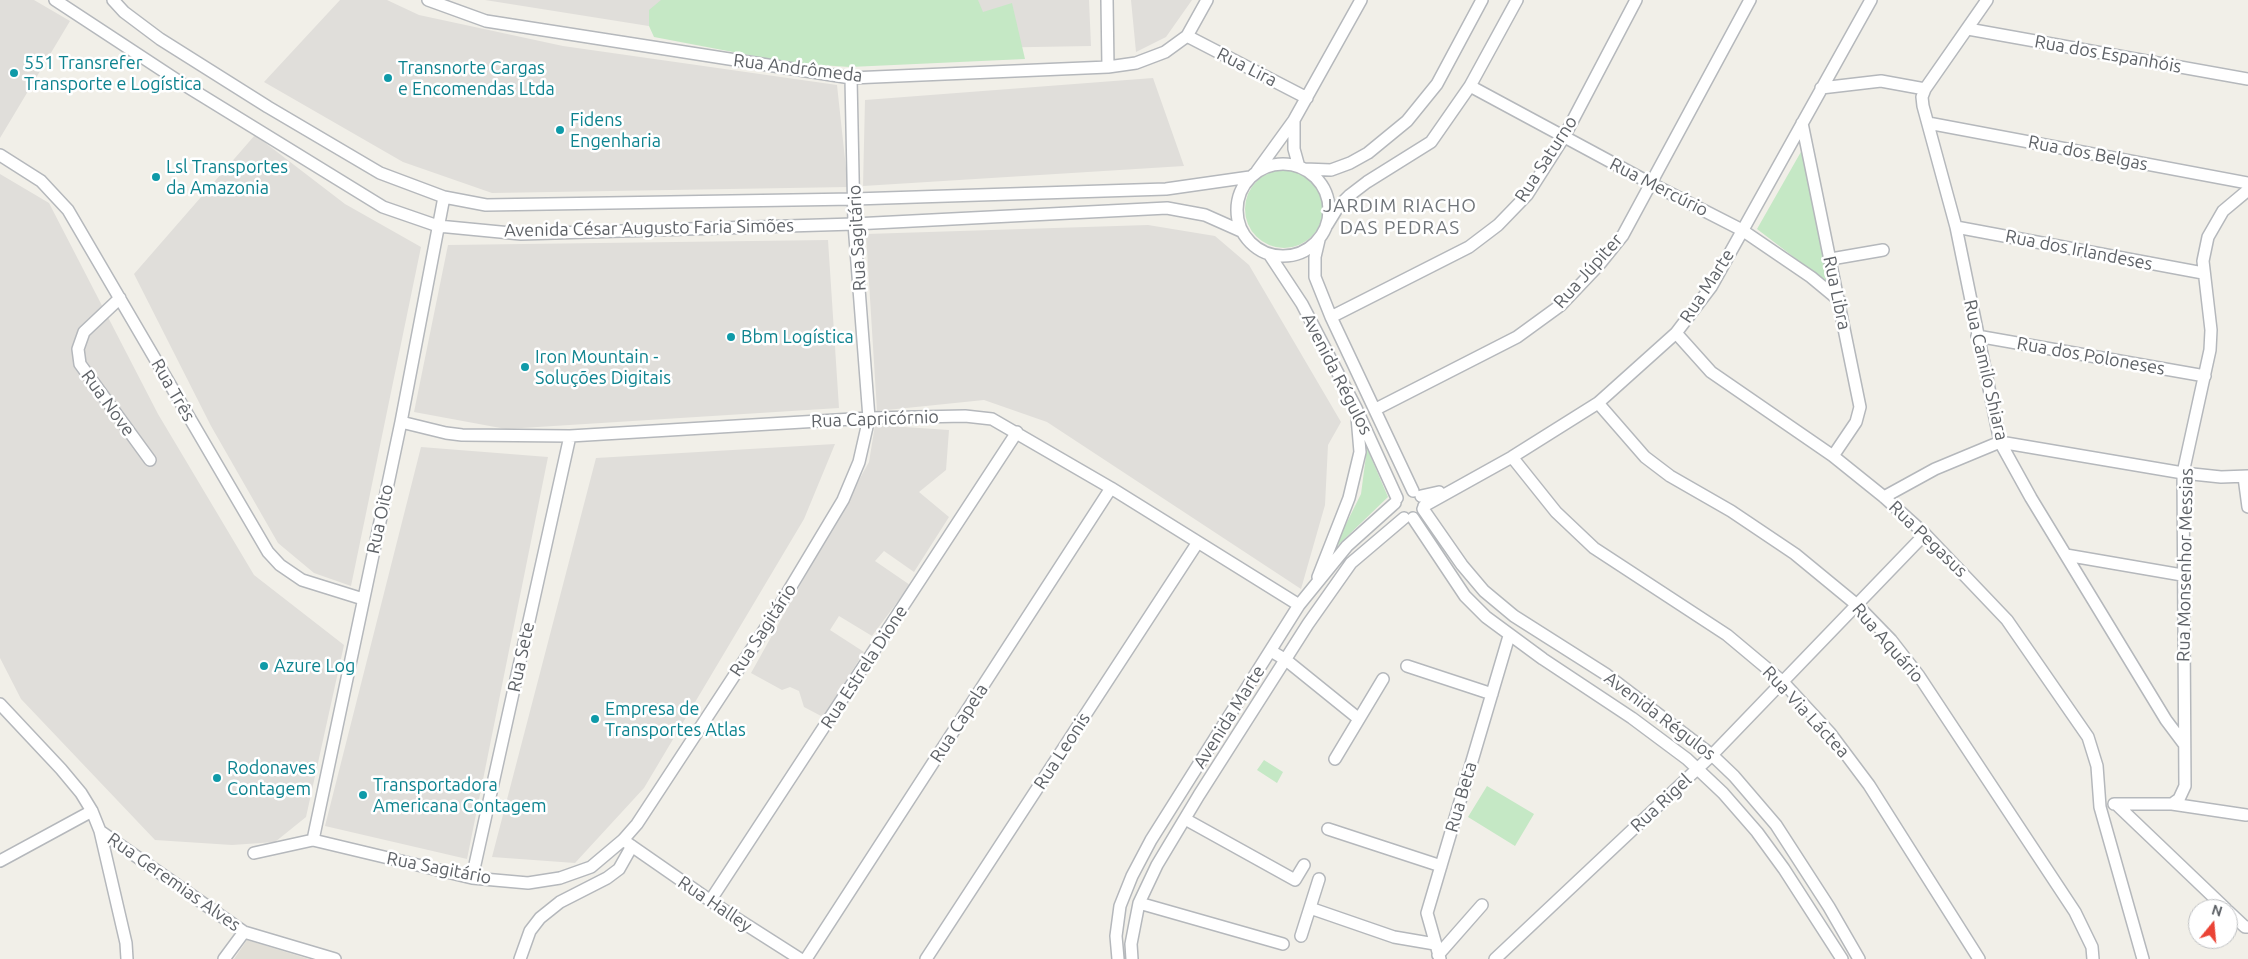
<!DOCTYPE html>
<html>
<head>
<meta charset="utf-8">
<style>
  body { margin:0 }
  #map { position:relative; width:2248px; height:959px; overflow:hidden; background:#f1efe8; font-family:Ubuntu,sans-serif }
  canvas { display:block }
  .north { position:absolute; left:2188px; top:899px; width:50px; height:50px; box-sizing:border-box; background:#fff; border:1px solid #bfc1c3; border-radius:50%; rotate:17deg; font-size:14px; font-weight:700; line-height:20px; text-align:center; color:#5f6368 }
  .north::after { content:''; display:block; margin:auto; width:18px; height:22px; background:#ea4335; clip-path:polygon(50% 0,100% 100%,50% 72%,0 100%) }
</style>
</head>
<body>
<div id="map">
<canvas width="2248" height="959"></canvas>
<div class="north">N</div>
</div>
<script>
const c = document.querySelector('canvas').getContext('2d');
c.lineJoin = 'round';
function fill(path, color) {
  c.fillStyle = color;
  c.fill(path, 'evenodd');
}
function toPath(rows) {
  const path = new Path2D();
  for (const r of rows) {
    if (r.length === 3) {
      path.moveTo(r[0] + r[2], r[1]);
      path.arc(r[0], r[1], r[2], 0, 2 * Math.PI);
      continue;
    }
    path.moveTo(r[0], r[1]);
    for (let i = 2; i < r.length; i += 2) path.lineTo(r[i], r[i + 1]);
  }
  return path;
}
function stroke(path, color, width, dash) {
  c.strokeStyle = color;
  c.lineWidth = width;
  c.lineCap = dash ? 'butt' : 'round';
  c.setLineDash(dash || []);
  c.stroke(path);
}
function drawText(font, color, halo, rows, align = 'center') {
  c.font = font + ' Ubuntu,sans-serif';
  c.lineWidth = 5;
  c.setLineDash([]);
  c.textBaseline = 'middle';
  c.strokeStyle = halo;
  c.fillStyle = color;
  for (const [text, x, y, turn = 0] of rows) {
    c.save();
    c.translate(x, y);
    c.rotate((+turn || 0) * Math.PI / 180);
    c.textAlign = isNaN(turn) ? turn : align;
    if (halo) c.strokeText(text, 0, 0);
    c.fillText(text, 0, 0);
    c.restore();
  }
}
fill(toPath([
  [0,0,34,0,70,21,0,138],
  [340,0,387,0,419,15,563,46,837,85,848,187,492,193,403,162,264,82],
  [485,0,1089,0,1091,46,806,51],
  [1131,0,1192,0,1166,37,1136,52],
  [1153,78,1184,166,863,186,865,100],
  [255,135,345,204,421,247,351,586,314,573,278,543,211,426,134,274],
  [0,174,49,203,158,414,254,575,344,645,306,817,275,842,232,845,155,840,21,699,0,658],
  [1148,225,1215,236,1249,265,1341,422,1328,445,1325,505,1301,589,1047,422,984,400,877,411,866,234],
  [828,240,839,408,506,429,414,412,448,245],
  [875,425,949,430,946,470,919,492,949,517,914,572,884,551,875,561,910,585,872,636,839,616,830,630,864,652,823,717,804,707,799,691,790,687,782,690,751,673,869,462],
  [835,444,804,519,644,788,575,863,492,857,596,458],
  [421,447,548,457,467,859,325,826]
]), '#e0deda');
fill(toPath([
  [247,940,309,959,234,959]
]), '#e1ded6');
fill(toPath([
  [661,0,978,0,983,12,1012,3,1025,59,850,67,791,63,654,37,649,26,649,10],
  [1802,150,1829,284,1757,229],
  [1284,209,39],
  [1367,448,1388,497,1333,550,1361,494],
  [1264,760,1283,772,1277,783,1257,770],
  [1487,786,1534,814,1515,846,1468,817]
]), '#c5e8c5');
const minor = toPath([
  [55,0,183,84,383,207,438,226,521,234,854,224,1167,208,1205,215,1241,231],
  [113,0,124,12,160,39,268,107,380,173,444,197,486,205,854,199,1166,189,1250,177],
  [428,0,486,21,851,78,1108,67,1136,63,1165,52,1187,36,1207,0],
  [1107,0,1108,67],
  [1987,0,1925,89,1922,97,1923,106,1956,227,2000,442,2031,498,2166,720,2184,744],
  [1968,29,2248,79],
  [1187,36,1307,98],
  [1470,86,1650,183,1742,230,1811,277,1840,301],
  [1821,88,1881,81,1925,89],
  [1294,120,1294,149,1299,167],
  [1802,123,1860,407,1856,422,1833,456],
  [1928,123,2248,183],
  [0,155,41,181,68,210,268,552,280,565,302,580,363,599],
  [1283,210,46],
  [1304,169,1331,170,1350,163,1368,153,1407,121,1437,84,1482,0],
  [1257,171,1294,120,1361,0],
  [1327,225,1338,207,1350,195,1367,182,1431,142,1470,86,1517,0],
  [1956,227,2203,273],
  [1319,240,1315,257,1315,277,1331,317,1413,491],
  [1269,254,1302,304,1356,408,1397,498],
  [1831,259,1883,250],
  [120,298,84,332,78,349,80,364,150,460],
  [1331,317,1469,247,1498,225,1527,195,1564,137,1636,0],
  [1676,333,1711,372,1833,456,1884,497,1925,534,2007,620,2088,737,2097,766,2100,807,2143,959],
  [1977,336,2205,376],
  [1598,403,1645,457,1670,476,1731,511,1795,554,1857,605,1891,640,1919,676,2075,912,2092,947,2093,959],
  [1376,409,1517,337,1561,305,1598,266,1623,235,1750,0],
  [401,422,446,433,462,435,570,436,869,418,965,416,992,419,1111,488,1299,605],
  [1512,457,1556,512,1594,548,1727,635,1782,681,1830,733,1869,785,1979,959],
  [2244,477,2248,507],
  [1421,496,1439,492],
  [1884,497,1935,469,2000,442,2183,473,2221,477,2248,476],
  [1424,506,1512,457,1598,403,1676,333,1711,287,1871,0],
  [1423,509,1462,565,1484,591,1514,616,1607,675,1712,755,1734,776,1776,825,1829,907,1859,959],
  [1413,518,1465,596,1486,617,1543,659,1632,718,1687,759,1723,793,1757,832,1784,869,1842,959],
  [2066,555,2182,575],
  [1318,577,1349,498,1360,452,1357,417],
  [1271,651,1286,660,1359,719],
  [1407,666,1492,694],
  [0,704,61,769,81,793,92,811,100,831,126,943,127,959],
  [1335,759,1383,679],
  [2114,804,2172,804,2246,815],
  [2116,804,2226,909],
  [2172,804,2179,799,2185,786,2183,473,2210,350,2211,330,2203,261,2208,237,2223,211,2248,190],
  [1185,819,1295,880,1304,865],
  [1328,829,1441,866],
  [100,831,244,932,335,959],
  [313,840,401,422,444,197],
  [623,840,731,915,800,959],
  [254,853,313,840,472,878,528,883,560,878,591,867,623,840,637,824,774,615,843,500,859,462,869,418,854,224,851,78],
  [0,861,92,811],
  [472,878,570,436],
  [710,901,1017,432],
  [1139,903,1283,944],
  [1310,908,1394,937,1435,944],
  [2228,911,2245,927,2248,927],
  [1301,936,1319,879],
  [1438,955,1482,905],
  [224,959,244,932],
  [520,959,530,931,540,918,560,902,607,878,619,869,632,846],
  [806,959,1111,488],
  [926,959,1198,542],
  [1118,959,1116,936,1120,906,1132,876,1151,840,1299,605,1347,546,1395,503],
  [1132,959,1131,944,1139,903,1157,865,1199,795,1308,624,1351,563,1404,518],
  [1440,959,1427,913,1509,636],
  [1495,959,1712,755,1925,534]
]);
stroke(minor, '#b5b8bc', 14);
stroke(minor, '#fff', 11);
for (const [x, y, r, color] of [
  [14,73,5,"#0f9aa8"],
  [388,78,5,"#0f9aa8"],
  [560,130,5,"#0f9aa8"],
  [156,177,5,"#0f9aa8"],
  [731,337,5,"#0f9aa8"],
  [525,367,5,"#0f9aa8"],
  [264,666,5,"#0f9aa8"],
  [595,719,5,"#0f9aa8"],
  [217,778,5,"#0f9aa8"],
  [363,795,5,"#0f9aa8"]
]) {
  const dot = new Path2D();
  dot.arc(x, y, r, 0, 2 * Math.PI);
  c.fillStyle = color;
  c.fill(dot);
  stroke(dot, '#fff', 2);
}
drawText('18px', '#5f6368', '#fff', [
  ["Rua dos Espanhóis",2108,54,10],
  ["Rua Lira",1247,67,27],
  ["Rua Andrômeda",798,68,7],
  ["Rua dos Belgas",2088,153,11],
  ["Rua Saturno",1546,159,-57],
  ["Rua Mercúrio",1659,187,27],
  ["Avenida César Augusto Faria Simões",649,228,-1],
  ["Rua Sagitário",857,238,-93],
  ["Rua dos Irlandeses",2079,250,11],
  ["Rua Júpiter",1588,271,-48],
  ["Rua Marte",1707,286,-57],
  ["Rua Libra",1837,293,78],
  ["Rua dos Poloneses",2091,356,10],
  ["Rua Camilo Shiara",1986,370,77],
  ["Avenida Régulos",1337,374,63],
  ["Rua Três",173,390,60],
  ["Rua Nove",108,403,54],
  ["Rua Capricórnio",875,419,-2],
  ["Rua Oito",380,519,-78],
  ["Rua Pegasus",1928,539,44],
  ["Rua Monsenhor Messias",2185,565,-89],
  ["Rua Sagitário",763,630,-57],
  ["Rua Aquário",1888,643,49],
  ["Rua Sete",521,657,-78],
  ["Rua Estrela Dione",864,667,-57],
  ["Rua Via Láctea",1806,712,47],
  ["Avenida Régulos",1660,716,37],
  ["Avenida Marte",1229,717,-58],
  ["Rua Capela",959,723,-57],
  ["Rua Leonis",1062,751,-57],
  ["Rua Beta",1461,797,-74],
  ["Rua Rigel",1661,803,-43],
  ["Rua Sagitário",439,868,11],
  ["Rua Geremias Alves",174,882,35],
  ["Rua Halley",715,904,34]
]);
drawText('18px', '#0d838f', '#fff', [
  ["551 Transrefer",24,63],
  ["Transporte e Logística",24,84],
  ["Transnorte Cargas",398,68],
  ["e Encomendas Ltda",398,89],
  ["Fidens",570,120],
  ["Engenharia",570,141],
  ["Lsl Transportes",166,167],
  ["da Amazonia",166,188],
  ["Bbm Logística",741,337],
  ["Iron Mountain -",535,357],
  ["Soluções Digitais",535,378],
  ["Azure Log",274,666],
  ["Empresa de",605,709],
  ["Transportes Atlas",605,730],
  ["Rodonaves",227,768],
  ["Contagem",227,789],
  ["Transportadora",373,785],
  ["Americana Contagem",373,806]
], 'left');
c.letterSpacing = '1px';
drawText('19px', '#70757a', '#fff', [
  ["JARDIM RIACHO",1400,206],
  ["DAS PEDRAS",1400,228]
]);
c.letterSpacing = '0px';
</script>
</body>
</html>
